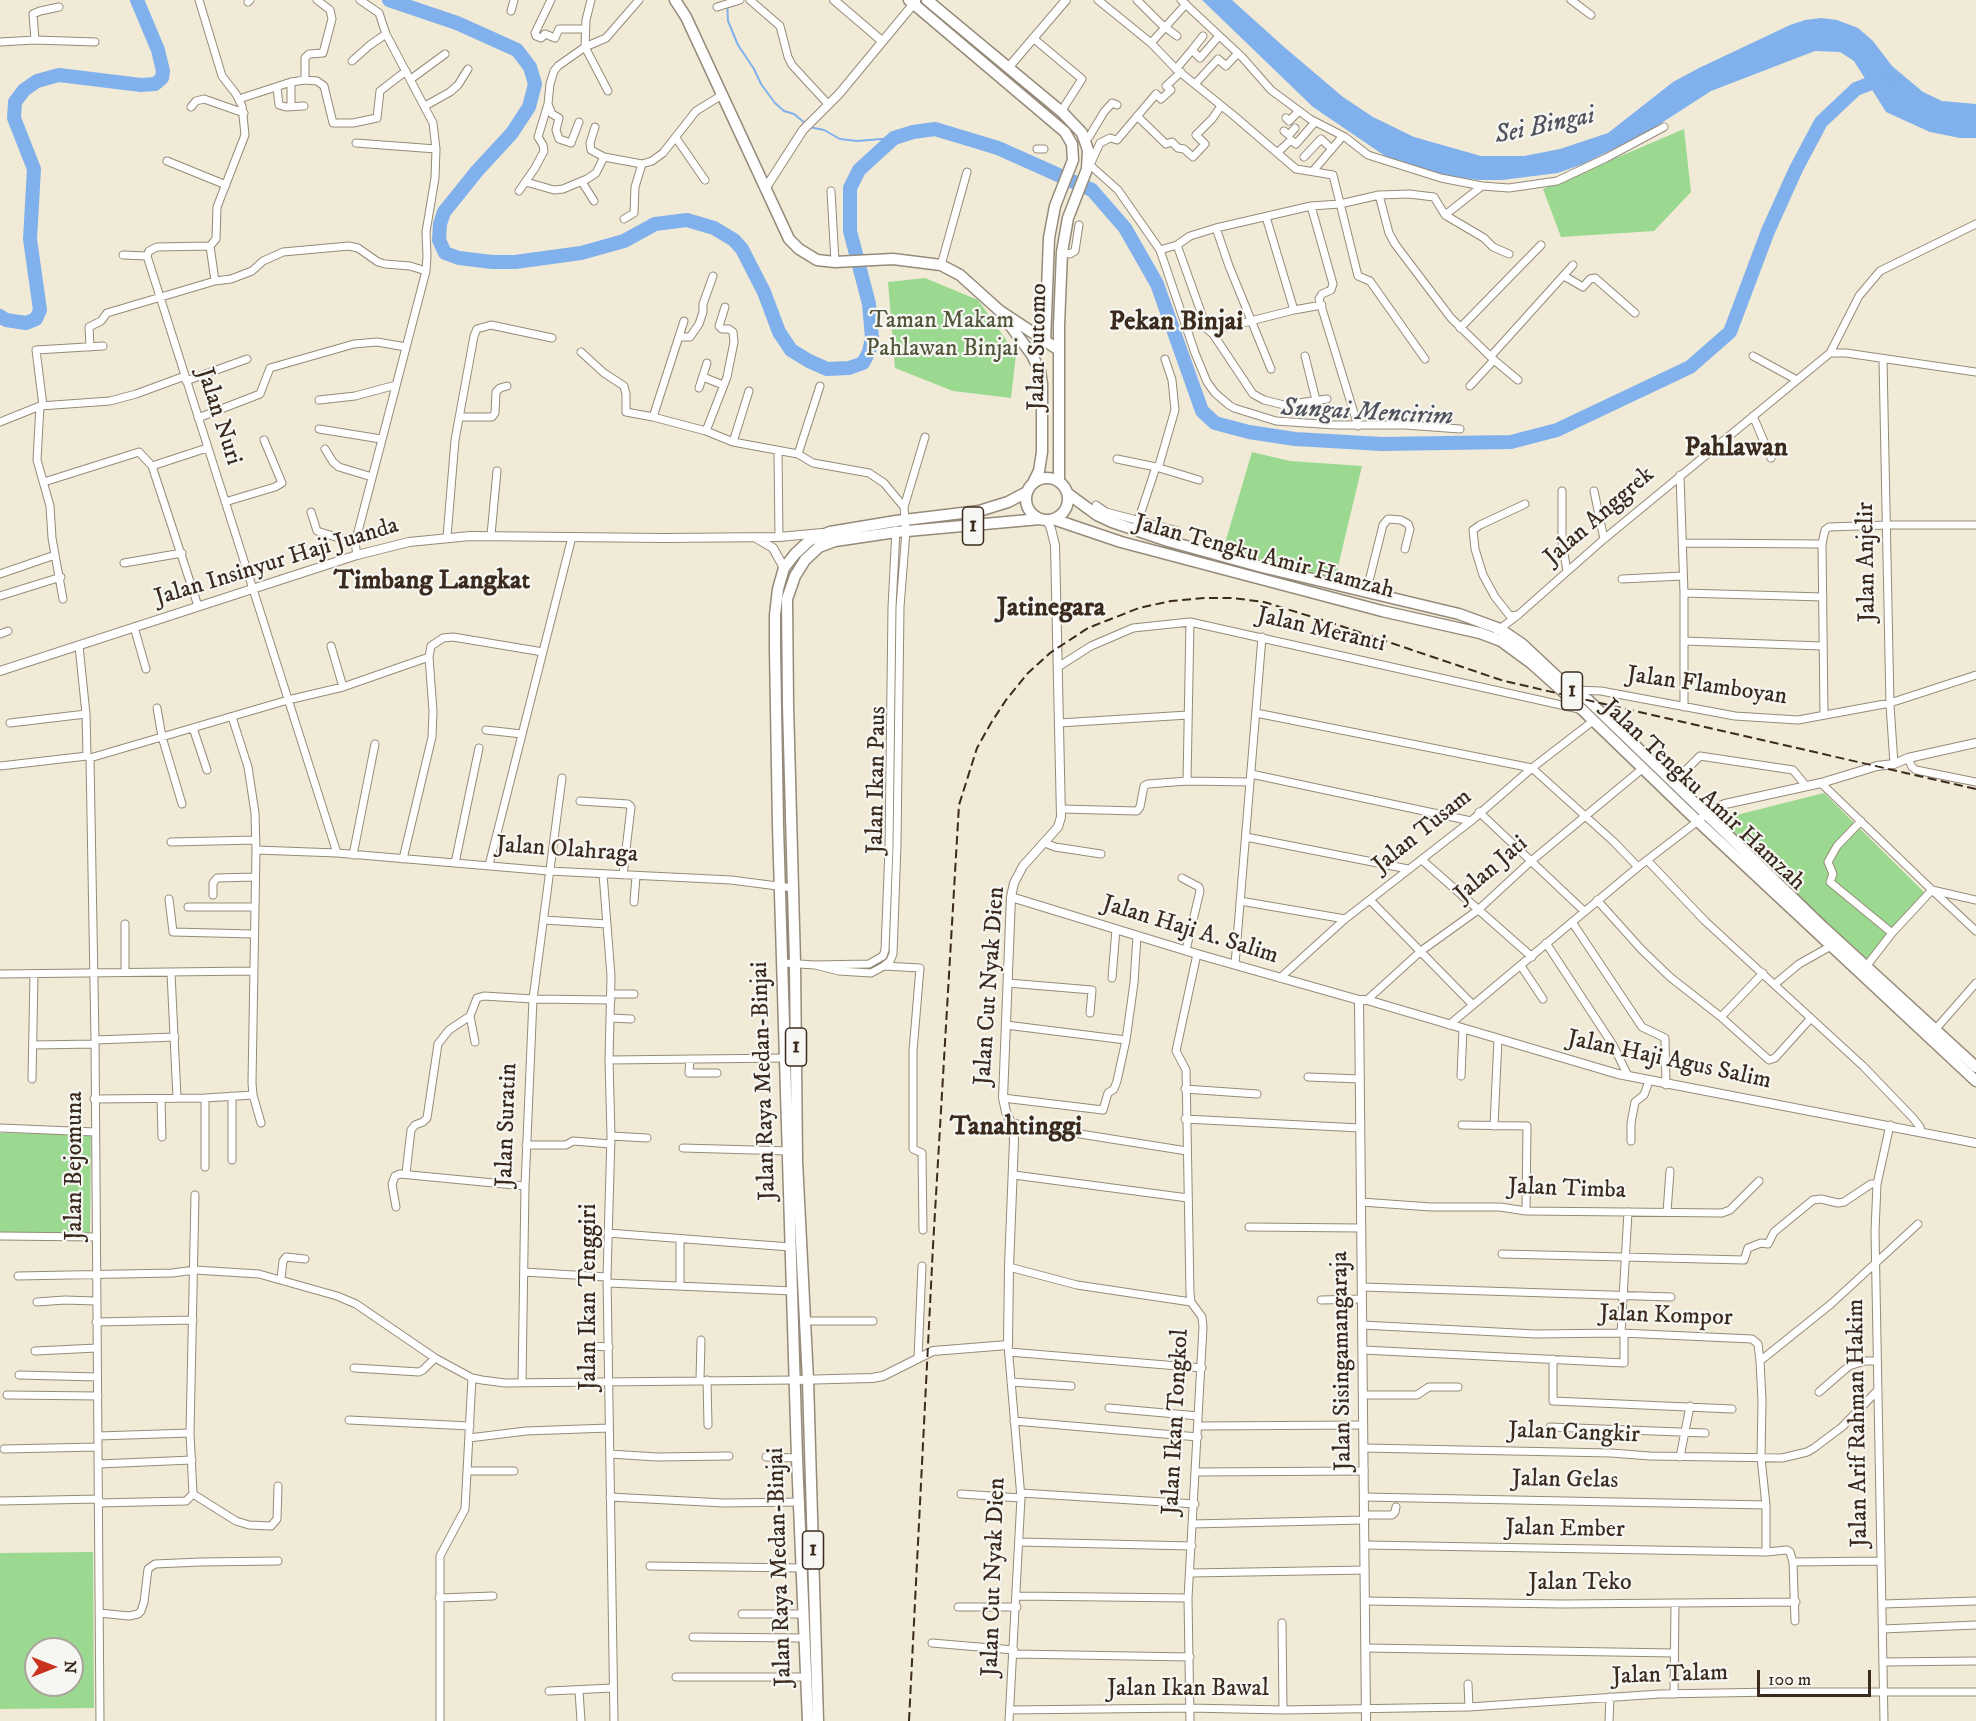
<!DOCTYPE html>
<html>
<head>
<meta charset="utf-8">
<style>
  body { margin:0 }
  #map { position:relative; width:1976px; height:1721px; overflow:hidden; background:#f1ead6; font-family:"IM FELL DW Pica",serif }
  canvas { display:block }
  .north { position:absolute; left:24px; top:1637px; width:60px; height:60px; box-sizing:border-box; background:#f6f6f2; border:2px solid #aba49d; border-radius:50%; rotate:90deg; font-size:16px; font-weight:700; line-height:24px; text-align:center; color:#3b2a1e }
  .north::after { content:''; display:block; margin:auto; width:21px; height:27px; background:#c8321e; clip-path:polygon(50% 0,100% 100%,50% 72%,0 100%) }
  .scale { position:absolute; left:1757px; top:1670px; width:114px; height:27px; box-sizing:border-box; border:3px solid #3b2a1e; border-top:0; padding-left:8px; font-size:18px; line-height:21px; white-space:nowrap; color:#3b2a1e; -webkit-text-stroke:4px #f6f6f2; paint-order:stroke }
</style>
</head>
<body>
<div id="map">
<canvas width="1976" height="1721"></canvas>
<div class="north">N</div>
<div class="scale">100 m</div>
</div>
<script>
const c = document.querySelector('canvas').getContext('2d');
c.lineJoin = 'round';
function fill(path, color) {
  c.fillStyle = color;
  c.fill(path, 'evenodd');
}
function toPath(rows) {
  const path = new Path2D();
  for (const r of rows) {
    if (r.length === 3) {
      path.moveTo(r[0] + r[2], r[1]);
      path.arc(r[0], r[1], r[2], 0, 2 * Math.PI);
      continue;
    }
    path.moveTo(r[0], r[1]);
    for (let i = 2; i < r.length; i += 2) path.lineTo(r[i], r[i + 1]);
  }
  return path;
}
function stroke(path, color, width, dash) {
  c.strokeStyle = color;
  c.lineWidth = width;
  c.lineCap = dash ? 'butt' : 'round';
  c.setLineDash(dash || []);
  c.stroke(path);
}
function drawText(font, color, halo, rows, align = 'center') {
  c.font = font + ' "IM FELL DW Pica",serif';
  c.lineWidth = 4.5;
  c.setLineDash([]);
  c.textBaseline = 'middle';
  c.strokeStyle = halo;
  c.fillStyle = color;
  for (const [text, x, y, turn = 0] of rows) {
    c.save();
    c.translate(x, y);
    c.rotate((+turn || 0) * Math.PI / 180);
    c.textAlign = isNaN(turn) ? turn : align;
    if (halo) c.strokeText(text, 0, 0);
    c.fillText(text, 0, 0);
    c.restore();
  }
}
fill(toPath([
  [1684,129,1691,192,1654,231,1561,237,1543,189],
  [925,278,978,300,1016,354,1011,398,953,391,895,368,888,282],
  [1252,452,1290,461,1362,466,1336,575,1332,577,1223,550],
  [1824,793,1924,892,1867,963,1721,819],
  [0,1133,91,1134,90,1233,0,1232],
  [93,1552,94,1708,0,1709,0,1553],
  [36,1649,72,1649,72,1685,36,1685]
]), '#9ad98f');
fill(toPath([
  [1202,0,1232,0,1283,46,1343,97,1373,117,1414,137,1481,156,1524,156,1560,149,1608,133,1673,82,1699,68,1790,25,1805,20,1821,18,1837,20,1858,28,1873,41,1892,66,1923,92,1942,101,1976,104,1976,138,1960,138,1930,132,1886,112,1854,61,1840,52,1815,51,1711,91,1646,133,1583,164,1558,173,1502,180,1478,180,1449,176,1420,170,1388,158,1313,107]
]), '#81b1ec');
stroke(toPath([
  [727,0,728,21,738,45,754,69,761,84,775,103,784,111,794,114,805,123],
  [809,127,824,130,840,139,857,141,894,138]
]), '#81b1ec', 2);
stroke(toPath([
  [389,0,457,23,517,50,530,67,535,84,529,107,512,133,477,171,444,212,440,224,439,240,445,253,459,258,492,262,515,262,581,253,624,241,655,224,687,220,714,228,734,240,742,249,764,292,779,332,791,350,809,361,827,369,849,368,863,363,869,352,872,338,869,304,850,231,850,188,859,170,894,138,913,132,935,129,998,148,1092,190,1125,228,1157,284,1202,411,1215,423,1249,432,1295,439,1382,444,1511,442,1557,430,1690,367,1730,332,1768,231,1796,169,1821,122,1856,89,1874,82,1884,81],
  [0,316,6,320,26,323,36,319,40,310,30,239,34,169,14,118,15,102,24,90,37,81,59,75,141,85,155,84,162,78,163,71,158,50,137,0]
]), '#81b1ec', 14);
const minor = toPath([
  [199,0,222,76,236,94,242,106,245,135,217,207,216,239,210,246,215,281],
  [551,0,535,33,536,36,541,38,545,34,555,38,559,29,585,29],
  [591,0,586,20,585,47,608,91],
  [750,0,780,26,788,57,792,65,828,104],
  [1098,0,1151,43,1176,69,1233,115,1296,169,1333,175,1358,276,1370,281,1425,359],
  [1137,0,1161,24,1177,36],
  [1181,0,1242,57,1271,90,1310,119,1345,137,1368,155,1441,178,1482,186,1509,188,1557,181,1606,158,1664,127],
  [1571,0,1591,15],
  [248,2,250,0],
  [717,7,740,0],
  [511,11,514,0],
  [1033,38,1082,79,1064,107,1063,113],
  [35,40,33,14,40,11,59,7],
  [0,42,35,40,95,42],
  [1151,43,1186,4],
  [1192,50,1203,36],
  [352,61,370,45,386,34],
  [1176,69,1192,50,1200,58,1219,36],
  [411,79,445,54],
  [305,80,317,81,324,86,333,123,353,123,377,118,380,91,406,71],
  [1195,84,1218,59,1226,66,1238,53],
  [277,88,279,105,286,107,304,106],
  [239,99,291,82,305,80,305,58,309,54,323,53,332,19,330,10,317,0],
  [291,106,291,82],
  [425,106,450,92,458,85,468,69],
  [191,107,196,101,204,99,244,113],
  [1137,116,1166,144,1172,142,1178,148,1184,149,1193,157,1205,144,1196,135,1212,119,1221,106],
  [1286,118,1289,121,1299,111],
  [579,122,571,143,559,139,556,130,559,118,552,114,548,104,550,84,554,71,558,66,585,47,606,38,639,0],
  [595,127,590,143,591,150,604,157,642,164,652,161,663,153,696,111,722,95],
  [1284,131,1289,135,1295,128],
  [1089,137,1104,112,1112,103,1117,105],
  [676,138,705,180],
  [356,143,436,149],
  [1100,143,1090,165,1118,190,1160,250,1195,353,1207,382,1215,393,1229,405,1234,408,1276,421,1335,425,1405,425,1460,429],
  [1100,143,1110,138,1117,140,1156,94,1161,99,1171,90,1166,86,1181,72],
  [1037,149,1044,149],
  [1277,153,1291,140,1296,144,1315,122],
  [1304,157,1321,139,1332,149],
  [167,161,226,185],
  [1313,171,1342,137],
  [526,182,554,190,563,189,587,179,596,173,604,157],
  [582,182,594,201],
  [519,191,535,168,544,151,543,145,538,137,548,104],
  [831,191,835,262],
  [1379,195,1389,233,1395,244,1451,318,1494,360,1470,386],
  [1311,206,1333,284,1331,290,1322,294,1319,299,1358,426],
  [1445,215,1482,186],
  [1266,217,1294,310],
  [624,219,634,213,635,187,642,164],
  [1216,228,1229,266,1271,369],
  [1177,245,1207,329,1213,334],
  [1160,250,1177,245,1190,236,1216,228,1311,206,1340,204,1379,195,1409,194,1434,197,1445,215,1484,238,1493,247,1509,254],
  [1062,252,1070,254,1075,251,1079,225],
  [123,255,147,256],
  [147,256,337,853],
  [147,256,149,251,157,247,210,246],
  [941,265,967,172],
  [1564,276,1583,287,1590,279,1595,278,1635,313],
  [1322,305,1294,310,1219,329,1213,334,1253,394,1264,400,1284,405,1327,399],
  [1460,328,1541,245],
  [679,337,690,337,699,324,703,312,703,304,713,276],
  [90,347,89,327,101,321,107,313,215,281,231,279,252,271,263,261,283,252,349,246,358,248,378,262,385,264,410,266,426,271],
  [581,352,604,373,624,386,626,394,626,412,653,417,706,431,733,442,798,454,813,463,869,473,884,483,904,507,906,531,900,607,897,844,893,954,890,961,884,966,871,973,839,971,815,965],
  [1830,353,1846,353,1976,372],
  [1305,356,1316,400],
  [1491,356,1573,265],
  [1753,356,1795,379],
  [1494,360,1518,380],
  [1883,360,1890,705,1894,764],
  [703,377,723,385],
  [186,381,247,359],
  [699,388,707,363],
  [319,400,355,396,396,385],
  [40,406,37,460,50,506,52,538,63,599],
  [43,406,36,350,103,346],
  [1753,416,1771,458],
  [459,417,492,417,495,413,496,392,500,388,507,386],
  [653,417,684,321],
  [198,418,260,394,270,368,354,344,377,342,406,347],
  [0,422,40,406,110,401,136,394,185,376],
  [319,429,381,439],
  [706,431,727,377,734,342,733,332,729,329,722,329,719,326,725,307],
  [733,442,749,391],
  [325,449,333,462,339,467,372,477],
  [778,452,779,537],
  [798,454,820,386],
  [1117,459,1156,467,1199,480],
  [152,466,207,448],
  [1680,475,1684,593,1684,707],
  [44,482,139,452,152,466,198,606],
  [1562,491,1562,542,1567,571],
  [1594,491,1604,539],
  [225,502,275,487,282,483,264,440],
  [1096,505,1106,512,1178,531],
  [904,507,925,437],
  [311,512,317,531,355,543],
  [1135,530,1156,467,1159,465,1175,410,1172,380,1165,359],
  [491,535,497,471],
  [447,537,455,440,474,336,477,329,491,325,552,338],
  [1683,543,1822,544],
  [357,555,355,543,426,271,427,256,426,232,435,178,436,149,433,123,386,34,379,13,360,0],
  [124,563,182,553],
  [0,574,55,555],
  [1622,579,1682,576],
  [1366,593,1383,525,1388,519,1401,520,1408,524,1410,529,1405,549],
  [1684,593,1823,597],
  [0,596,61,577],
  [1518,615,1510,616,1495,597,1483,575,1475,549,1473,530,1480,525,1525,504],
  [134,627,146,669],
  [1497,631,1518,615,1604,539,1830,353,1859,296,1880,271,1976,224],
  [0,634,8,631],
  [1684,641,1822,646],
  [79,646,86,714,87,756,90,758,95,1040,100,1721],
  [331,646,343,687],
  [1058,667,1091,646,1133,628,1190,622,1579,709],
  [1574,690,1601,691,1735,716,1798,720,1890,703,1976,675],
  [157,708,162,737,182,804],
  [1256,713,1532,768,1614,842,1638,867],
  [1824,715,1822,544,1825,530,1829,527,1887,525,1976,525],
  [232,717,248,767,255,813,256,850,252,1083,253,1095,261,1123],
  [10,723,86,714],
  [1059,723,1188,715],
  [193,728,207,770],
  [486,730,522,734],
  [90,758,288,700,343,687,429,657],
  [1908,758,1912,767,1916,770,1976,782],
  [0,766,87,756],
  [1251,774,1471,821],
  [1187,781,1190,622],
  [1673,783,1700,756,1793,770,1806,786],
  [1821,783,1932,890,1976,900],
  [580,801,628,804,631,807,623,875],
  [1062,809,1137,811,1140,807,1144,786,1148,784,1187,781,1250,782],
  [1479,812,1584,911],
  [1861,821,1837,846,1828,862,1833,874,1830,882,1892,933],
  [1246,837,1408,869],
  [171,842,256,840],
  [1045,843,1055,847,1101,854],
  [256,850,337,853,549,871,731,880,793,888],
  [353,855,375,744],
  [403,859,432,737,433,711,429,657,431,646,443,638,453,637,543,652],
  [1422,860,1532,957],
  [1647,860,1705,921,1863,1066,1913,1118,1920,1127,1921,1132],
  [455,863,479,748],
  [489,865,572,537],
  [603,874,611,976,609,1060,611,1136,607,1277,614,1721],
  [1182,878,1199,887,1200,891,1186,950],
  [213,895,213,883,217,878,255,877],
  [169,899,173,932,253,934],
  [1370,900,1473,1005],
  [1597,900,1641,949,1670,977,1721,1017,1769,1060,1775,1058,1811,1018],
  [1240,901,1345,919],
  [634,902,636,876],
  [188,907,254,907],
  [544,920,607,924],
  [1572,922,1642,1027,1665,1038,1666,1085],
  [125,924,125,972],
  [1546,943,1613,1045,1628,1076],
  [783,963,815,965,869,964,883,956,885,950,889,849,892,607,896,530],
  [1235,964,1262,637],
  [884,966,920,968,913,1051,913,1149,922,1153,923,1230],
  [1521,966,1543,999],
  [1865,968,1892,933,1932,890,1976,931],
  [171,973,177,1098],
  [0,974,253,971],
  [1112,978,1116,929],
  [1280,978,1345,919,1471,821,1532,768,1593,721],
  [1008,983,1092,990,1090,1013],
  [1775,984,1799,964,1831,946],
  [611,994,634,994],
  [1367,1000,1421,951,1478,910,1530,862,1642,769],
  [470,1016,475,1042],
  [1721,1017,1763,973],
  [611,1018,631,1019],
  [1006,1025,1126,1040],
  [1449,1025,1638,867,1698,821],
  [1934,1031,1976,983],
  [95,1040,175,1037],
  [33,1045,95,1044],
  [690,1059,689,1073,717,1073],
  [609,1060,786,1058],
  [1461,1076,1463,1029],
  [1308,1077,1360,1079],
  [32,1079,34,974],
  [1185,1089,1257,1094],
  [1003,1098,1103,1110,1108,1093,1114,1089,1117,1081,1126,1040,1134,983,1137,936],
  [94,1099,205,1098,253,1095],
  [161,1099,162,1137],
  [1185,1119,1360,1128],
  [1011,1123,1187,1151],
  [1462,1125,1527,1126,1526,1211],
  [1494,1126,1498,1039],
  [0,1128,95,1132],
  [611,1136,647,1138],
  [1631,1141,1631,1123,1635,1102,1644,1095,1649,1081],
  [526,1145,566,1145,573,1141,611,1144],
  [683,1148,789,1151],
  [232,1160,232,1096],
  [205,1167,205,1098],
  [406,1173,411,1130,415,1125,423,1122,427,1118,438,1044,449,1030,470,1016,477,998,484,996,533,999,611,1000],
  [1014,1175,1188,1198],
  [1361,1202,1431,1207,1500,1207,1526,1211,1722,1213,1730,1210,1759,1181],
  [396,1207,392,1184,395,1176,400,1174,525,1186],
  [1667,1212,1670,1171],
  [1249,1227,1361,1228],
  [608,1233,790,1247],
  [0,1236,96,1237],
  [1502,1254,1744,1260,1748,1248,1761,1243,1768,1244,1774,1232,1813,1200,1821,1199,1838,1203,1844,1202,1871,1184,1877,1184],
  [1009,1267,1077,1285,1191,1302],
  [524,1272,607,1277],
  [18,1276,172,1273,195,1270,259,1274,337,1296,356,1304,435,1358,472,1378,482,1380,505,1383,796,1380],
  [281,1279,283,1261,286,1257,305,1259],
  [680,1282,680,1239],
  [608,1283,793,1291],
  [1362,1287,1671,1297],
  [1321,1300,1362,1299],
  [37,1302,65,1300,95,1301],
  [805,1321,873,1321],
  [96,1322,193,1320],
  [1362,1325,1536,1334,1621,1333,1752,1339,1758,1344,1760,1361,1762,1401,1761,1458,1766,1505,1766,1552],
  [1621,1333,1628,1212],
  [1008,1345,1021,1498,1009,1721],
  [591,1346,609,1347],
  [1363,1350,1624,1363,1624,1334],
  [35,1351,97,1348],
  [1009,1352,1202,1368],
  [918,1358,922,1266],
  [1553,1359,1553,1401,1732,1409],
  [1760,1361,1831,1304,1918,1224],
  [354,1368,419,1372,423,1370,435,1358],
  [19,1375,97,1377],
  [700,1380,701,1340],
  [707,1380,708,1425],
  [522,1382,525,1186,533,999,562,778],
  [1011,1382,1071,1386],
  [1819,1392,1849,1366,1865,1361,1877,1361],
  [7,1395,98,1396],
  [1363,1395,1417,1395,1429,1387,1458,1387],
  [1109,1408,1198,1416],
  [349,1420,470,1426],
  [1014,1421,1198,1437],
  [1198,1426,1363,1425],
  [1550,1427,1705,1433],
  [98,1436,190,1433],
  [469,1438,526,1431,609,1428],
  [1364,1448,1611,1453,1650,1456,1782,1458,1807,1452,1814,1448,1842,1427,1878,1390],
  [4,1449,98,1447],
  [610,1454,657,1457,729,1456],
  [766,1457,797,1458],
  [1680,1457,1690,1406],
  [99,1464,192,1460],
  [468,1471,514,1471],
  [1195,1472,1364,1471],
  [1021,1493,1195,1504],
  [193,1494,236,1521,249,1525,271,1526,277,1519,278,1486],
  [961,1494,1021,1498],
  [610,1497,724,1503,800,1502],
  [1364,1497,1766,1505],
  [0,1501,99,1499],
  [99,1503,186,1501,193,1494,190,1433,195,1195],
  [1364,1515,1392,1515,1395,1512,1396,1507],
  [1192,1524,1364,1520],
  [1019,1542,1192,1546],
  [1365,1545,1766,1552,1787,1550,1790,1552,1793,1562,1795,1621],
  [1793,1562,1881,1561],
  [650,1566,802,1568],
  [1190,1573,1365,1570],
  [1017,1596,1188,1598],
  [439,1598,493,1596],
  [1365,1601,1562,1604,1796,1602],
  [1883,1604,1976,1601],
  [958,1607,1017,1607],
  [99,1613,129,1616,138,1614,141,1611,144,1602,148,1569,155,1564,200,1562,278,1561],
  [742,1614,804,1614],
  [1282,1623,1283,1710],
  [1883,1629,1976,1625],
  [693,1637,805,1638],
  [932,1643,1014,1650],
  [1366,1648,1674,1653],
  [1014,1654,1190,1657],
  [1883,1662,1976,1661],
  [676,1677,807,1677],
  [1468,1684,1469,1707],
  [549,1691,613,1688],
  [579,1691,581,1721],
  [1674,1694,1675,1603],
  [1010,1710,1189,1708,1283,1710,1469,1707,1660,1694,1775,1692,1976,1692],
  [440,1721,440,1556,465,1509,472,1378],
  [1190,1721,1188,1598,1203,1327,1202,1317,1191,1302,1190,1293,1186,1070,1176,1051,1197,954],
  [1609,1721,1610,1697],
  [1884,1721,1875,1231,1877,1184,1890,1125]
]);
const tertiary = toPath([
  [834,0,882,41],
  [1008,68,1066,0],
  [765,189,803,130,839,94,916,1],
  [756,538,773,548,784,568],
  [0,671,357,555,409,542,470,536,664,538,779,537,822,533],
  [1703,816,1710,810,1725,804,1821,783,1877,766,1894,764,1908,758,1976,743],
  [1011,897,1197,954,1359,1000,1367,1000,1618,1074,1976,1143],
  [1359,1000,1366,1721],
  [796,1380,872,1378,883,1376,933,1351,1008,1345,1009,1267,1014,1140,1013,1127,1006,1112,1003,1098,1011,897,1014,883,1023,866,1058,827,1061,817,1055,545,1051,529,1047,520]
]);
const primary = toPath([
  [675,0,686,17,789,239,799,249,817,260,835,262,893,259,941,265,960,275,1000,311,1059,350],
  [909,0,1065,132,1072,144,1073,160,1055,206,1049,238,1045,342],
  [927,0,1063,113,1082,133,1088,150,1087,169,1068,218,1062,252,1059,325,1059,482],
  [1004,317,1032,355,1040,371,1042,384,1042,452,1039,471,1033,483],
  [1047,499,21],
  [1067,493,1097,515,1112,522,1168,541,1262,567,1459,614,1500,629,1522,644,1571,690,1588,700,1823,927,1976,1067],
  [1053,519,1121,542,1382,611,1480,633,1501,641,1531,663,1568,696,1688,812,1976,1081],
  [808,1721,797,1458,778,826,775,649,775,615,778,589,784,568,795,554,810,540,830,532,896,521,979,511,1008,502,1027,492],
  [818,1721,808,1380,797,1161,795,963,788,705,787,599,795,576,805,560,819,547,835,541,896,532,1040,519]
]);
stroke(minor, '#968a7a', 9);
stroke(tertiary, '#968a7a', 10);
stroke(primary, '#968a7a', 13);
stroke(minor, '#fff', 7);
stroke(tertiary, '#fff', 8);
stroke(primary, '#fff', 10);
stroke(toPath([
  [909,1721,933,1246,959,805,977,748,991,723,1006,700,1028,673,1050,653,1088,628,1139,608,1171,601,1204,598,1232,598,1264,602,1335,624,1504,681,1976,789]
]), '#3b2a1e', 2, [9, 4.5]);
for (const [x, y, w] of [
  [973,526,21],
  [1572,691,21],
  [796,1047,21],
  [813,1550,21]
]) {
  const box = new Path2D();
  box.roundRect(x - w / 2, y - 19, w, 38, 4.5);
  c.fillStyle = '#f6f6f2';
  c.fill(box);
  stroke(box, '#3b2a1e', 1.5);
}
drawText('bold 22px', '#3b2a1e', null, [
  ["1",973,526],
  ["1",1572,691],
  ["1",796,1047],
  ["1",813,1550]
]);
drawText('24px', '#53563a', '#f6f6f2', [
  ["Taman Makam",942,322],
  ["Pahlawan Binjai",942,350]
]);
drawText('24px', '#3b2a1e', '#f6f6f2', [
  ["Jalan Sutomo",1039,347,-89],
  ["Jalan Nuri",218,417,72],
  ["Jalan Anggrek",1600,517,-41],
  ["Jalan Tengku Amir Hamzah",1264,558,15],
  ["Jalan Anjelir",1868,562,-91],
  ["Jalan Insinyur Haji Juanda",277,563,-17],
  ["Jalan Meranti",1321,631,13],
  ["Jalan Flamboyan",1707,687,8],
  ["Jalan Ikan Paus",878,780,-89],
  ["Jalan Tengku Amir Hamzah",1703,796,43],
  ["Jalan Tusam",1423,832,-39],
  ["Jalan Olahraga",567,851,4],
  ["Jalan Jati",1492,870,-41],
  ["Jalan Haji A. Salim",1190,931,17],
  ["Jalan Cut Nyak Dien",991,986,-86],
  ["Jalan Haji Agus Salim",1669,1061,12],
  ["Jalan Raya Medan-Binjai",765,1081,-92],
  ["Jalan Suratin",508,1125,-88],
  ["Jalan Bejomuna",76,1166,-90],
  ["Jalan Timba",1567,1190,2],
  ["Jalan Ikan Tenggiri",590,1297,-90],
  ["Jalan Kompor",1666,1317,2],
  ["Jalan Sisingamangaraja",1343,1361,-91],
  ["Jalan Ikan Tongkol",1177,1422,-87],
  ["Jalan Arif Rahman Hakim",1859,1423,-91],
  ["Jalan Cangkir",1574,1434,2],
  ["Jalan Gelas",1565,1481,1],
  ["Jalan Ember",1565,1530,1],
  ["Jalan Raya Medan-Binjai",781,1567,-92],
  ["Jalan Cut Nyak Dien",995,1577,-88],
  ["Jalan Teko",1580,1584],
  ["Jalan Talam",1670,1676,-2],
  ["Jalan Ikan Bawal",1188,1690]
]);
drawText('italic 26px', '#50525c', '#f6f6f2', [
  ["Sei Bingai",1545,127,-12],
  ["Sungai Mencirim",1367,414,3]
]);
drawText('bold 27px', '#3b2a1e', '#f6f6f2', [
  ["Pekan Binjai",1176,323],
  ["Pahlawan",1736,449],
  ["Timbang Langkat",432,582],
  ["Jatinegara",1051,609],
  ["Tanahtinggi",1016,1128]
]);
</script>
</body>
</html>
